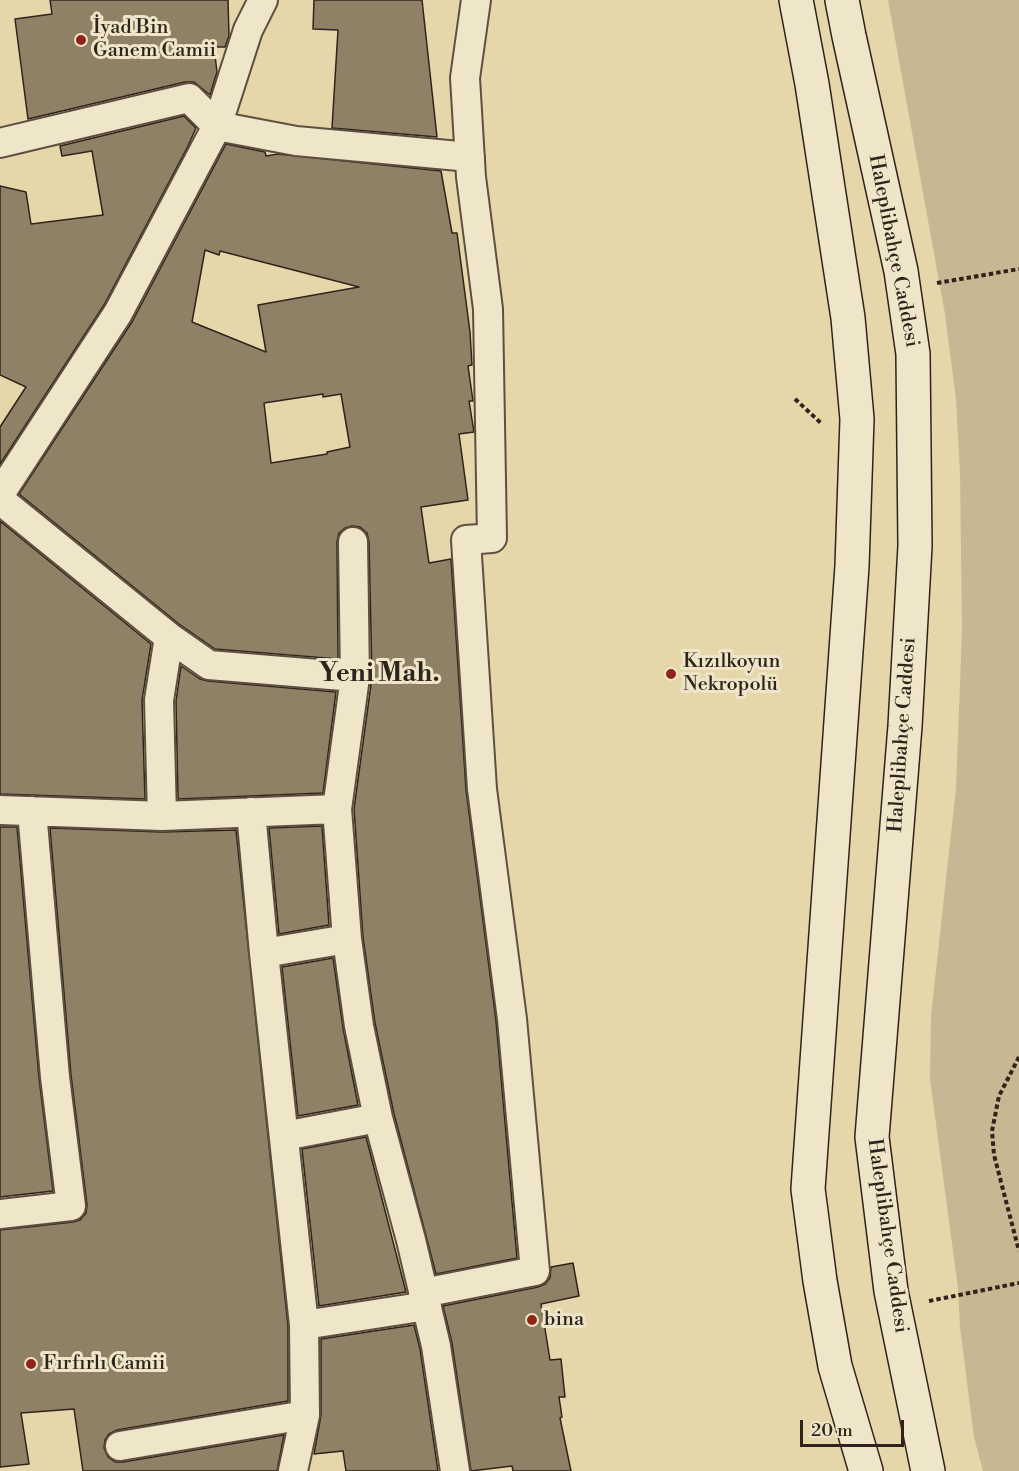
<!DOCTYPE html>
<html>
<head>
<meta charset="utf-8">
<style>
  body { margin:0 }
  #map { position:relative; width:1019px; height:1471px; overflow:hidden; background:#e6d7ab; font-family:"Libre Bodoni",serif }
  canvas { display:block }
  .scale { position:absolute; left:800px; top:1420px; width:104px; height:27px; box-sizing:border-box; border:3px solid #30231c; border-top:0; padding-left:8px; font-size:18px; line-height:21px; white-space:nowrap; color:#30231c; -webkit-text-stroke:4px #efe5c8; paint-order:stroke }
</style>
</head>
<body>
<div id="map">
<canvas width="1019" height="1471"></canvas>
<div class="scale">20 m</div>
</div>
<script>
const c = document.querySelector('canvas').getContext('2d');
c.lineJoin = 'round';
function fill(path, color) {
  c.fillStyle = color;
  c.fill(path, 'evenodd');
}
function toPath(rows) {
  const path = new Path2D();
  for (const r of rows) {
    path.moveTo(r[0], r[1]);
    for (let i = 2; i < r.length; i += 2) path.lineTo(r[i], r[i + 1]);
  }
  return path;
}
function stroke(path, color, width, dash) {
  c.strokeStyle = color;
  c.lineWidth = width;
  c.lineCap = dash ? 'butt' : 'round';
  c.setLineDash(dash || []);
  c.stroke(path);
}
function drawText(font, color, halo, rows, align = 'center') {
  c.font = font + ' "Libre Bodoni",serif';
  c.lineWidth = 6;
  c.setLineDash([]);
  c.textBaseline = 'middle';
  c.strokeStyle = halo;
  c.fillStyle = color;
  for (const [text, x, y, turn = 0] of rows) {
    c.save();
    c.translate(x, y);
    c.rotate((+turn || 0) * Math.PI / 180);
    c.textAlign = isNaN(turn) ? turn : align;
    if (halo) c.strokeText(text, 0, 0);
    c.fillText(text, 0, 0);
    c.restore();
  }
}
fill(toPath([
  [888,0,1019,0,1019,1471,983,1471,974,1437,960,1327,958,1288,930,1079,931,1016,956,788,962,631,960,473,956,400,945,314]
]), '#c7b893');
const building = toPath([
  [50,0,228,0,229,36,225,47,214,47,217,72,210,95,194,82,185,82,28,119,15,19,52,14,50,0],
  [314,0,422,0,437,137,332,128,338,30,313,29,314,0],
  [184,116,196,128,187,148,104,305,0,464,0,427,26,387,0,375,0,186,26,192,31,224,103,215,92,151,62,156,60,146,184,116],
  [226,144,265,152,266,156,278,154,441,171,452,233,457,233,470,332,472,365,468,366,473,401,469,401,474,432,459,434,468,500,421,507,429,563,451,559,466,790,496,1021,517,1258,436,1274,394,1114,375,1023,363,937,354,809,372,677,369,542,367,533,360,527,352,526,345,528,339,533,337,542,338,659,215,649,179,624,19,494,132,322,226,144],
  [205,250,219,255,220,251,359,287,258,305,266,352,192,322,205,250],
  [323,394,323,397,341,394,350,447,327,452,327,454,271,463,264,403,323,394],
  [0,521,151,644,142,700,145,799,0,794,0,521],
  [181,666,200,679,208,681,336,692,323,793,178,799,176,701,181,666],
  [322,826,329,925,279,934,269,828,322,826],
  [0,827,17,827,39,1078,53,1191,0,1197,0,827],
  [50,828,162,832,236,830,288,1326,288,1401,117,1430,109,1434,105,1440,104,1448,108,1457,115,1462,123,1462,284,1435,277,1471,83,1471,74,1409,21,1413,29,1464,0,1467,0,1230,73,1222,80,1220,86,1213,87,1205,71,1075,50,828],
  [333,958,343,1028,358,1105,298,1116,282,967,333,958],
  [366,1137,406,1292,319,1306,302,1149,366,1137],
  [573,1263,579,1296,541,1304,550,1360,561,1359,565,1397,559,1397,562,1417,560,1418,571,1471,513,1471,512,1466,471,1471,452,1343,443,1306,538,1287,545,1284,550,1278,551,1267,573,1263],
  [414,1325,420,1349,438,1471,346,1471,343,1451,314,1454,321,1415,321,1339,414,1325]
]);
fill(building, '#8f8166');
stroke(building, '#30231c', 1.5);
const street = toPath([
  [0,143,189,98,217,126,296,141,470,157],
  [0,494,118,313,217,126,248,30,263,0],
  [0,500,169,637,209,665,355,677],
  [353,542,355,677,337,809,347,939,359,1026,378,1118,411,1240,436,1346,455,1471],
  [0,810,162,816,337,809],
  [251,812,264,953,304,1325,305,1415,293,1471],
  [162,816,159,700,169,637],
  [264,953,347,939],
  [284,1136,378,1118],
  [0,1214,71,1206,55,1077,32,811],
  [423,1293,535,1271,512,1019,482,789,466,540,492,538,488,309,471,177,465,78,476,0],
  [304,1325,427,1306],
  [120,1446,305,1415]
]);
const secondary = toPath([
  [796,0,812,84,848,318,857,419,852,566,808,1189,820,1281,835,1366,866,1471],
  [842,0,849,36,901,271,913,354,915,546,905,726,872,1137,891,1291,928,1471]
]);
stroke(street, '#5e5040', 32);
stroke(secondary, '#30231c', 36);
stroke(toPath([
  [937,283,1019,269],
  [795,399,822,424],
  [1019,1057,999,1096,992,1131,994,1155,1019,1251],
  [929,1301,1019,1283]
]), '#30231c', 4, [4.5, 3]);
stroke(street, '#efe5c8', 28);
stroke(secondary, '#efe5c8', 33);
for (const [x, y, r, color] of [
  [81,40,6,"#8f2418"],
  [671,674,6,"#8f2418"],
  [532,1320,6,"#8f2418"],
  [31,1364,6,"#8f2418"]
]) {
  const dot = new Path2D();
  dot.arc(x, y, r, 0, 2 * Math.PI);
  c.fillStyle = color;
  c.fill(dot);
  stroke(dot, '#efe5c8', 2);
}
drawText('20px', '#30231c', '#efe5c8', [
  ["İyad Bin",93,28],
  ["Ganem Camii",93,51],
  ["Kızılkoyun",683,662],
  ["Nekropolü",683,685],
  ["bina",544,1320],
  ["Fırfırlı Camii",43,1364]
], 'left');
drawText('20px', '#30231c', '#efe5c8', [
  ["Haleplibahçe Caddesi",893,251,79],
  ["Haleplibahçe Caddesi",903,735,-86],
  ["Haleplibahçe Caddesi",887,1236,82]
]);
drawText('bold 26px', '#30231c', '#efe5c8', [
  ["Yeni Mah.",379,675]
]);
</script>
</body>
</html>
